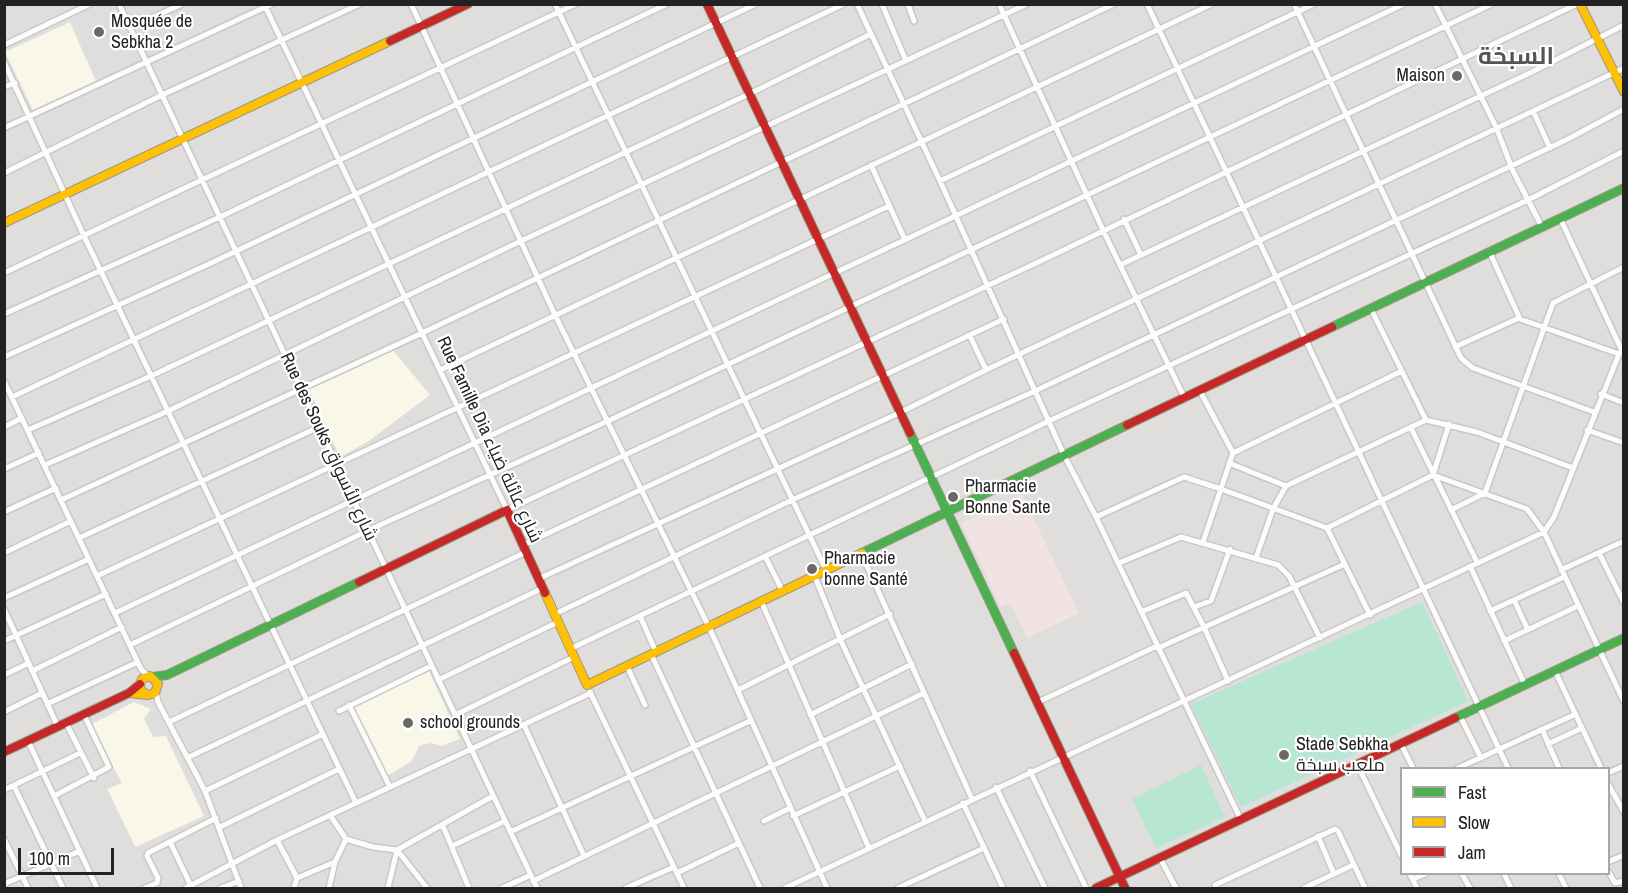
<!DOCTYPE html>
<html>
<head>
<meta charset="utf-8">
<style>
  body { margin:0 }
  #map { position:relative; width:1628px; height:893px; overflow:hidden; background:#f0eeeb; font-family:"Archivo Narrow",sans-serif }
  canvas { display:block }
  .frame { position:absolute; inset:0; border:6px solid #222; pointer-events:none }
  .legend { position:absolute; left:1400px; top:767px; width:210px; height:108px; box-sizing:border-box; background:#fff; border:2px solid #a7a7a7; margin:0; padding:8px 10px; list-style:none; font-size:18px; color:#222 }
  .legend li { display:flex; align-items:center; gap:12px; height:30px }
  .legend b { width:30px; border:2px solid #a7a7a7 }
  .scale { position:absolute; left:18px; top:848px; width:96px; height:27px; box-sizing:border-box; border:3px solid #222; border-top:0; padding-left:8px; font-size:18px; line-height:21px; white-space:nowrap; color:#222; -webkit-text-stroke:4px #fff; paint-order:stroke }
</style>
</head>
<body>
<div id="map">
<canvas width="1628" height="893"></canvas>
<div class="frame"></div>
<ul class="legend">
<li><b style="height:8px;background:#4caf50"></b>Fast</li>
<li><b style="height:8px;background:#ffc107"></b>Slow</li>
<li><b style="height:8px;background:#c62828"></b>Jam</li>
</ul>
<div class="scale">100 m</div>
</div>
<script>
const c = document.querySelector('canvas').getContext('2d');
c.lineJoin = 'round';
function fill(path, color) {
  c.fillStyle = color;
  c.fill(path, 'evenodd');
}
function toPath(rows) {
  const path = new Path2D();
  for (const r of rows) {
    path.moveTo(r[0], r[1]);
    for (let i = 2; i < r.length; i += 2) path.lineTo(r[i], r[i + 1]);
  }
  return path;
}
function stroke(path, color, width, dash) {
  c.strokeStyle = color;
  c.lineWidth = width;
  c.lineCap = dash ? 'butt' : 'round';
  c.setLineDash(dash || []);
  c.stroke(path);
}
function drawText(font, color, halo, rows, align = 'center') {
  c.font = font + ' "Archivo Narrow",Cairo,sans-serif';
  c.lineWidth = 4.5;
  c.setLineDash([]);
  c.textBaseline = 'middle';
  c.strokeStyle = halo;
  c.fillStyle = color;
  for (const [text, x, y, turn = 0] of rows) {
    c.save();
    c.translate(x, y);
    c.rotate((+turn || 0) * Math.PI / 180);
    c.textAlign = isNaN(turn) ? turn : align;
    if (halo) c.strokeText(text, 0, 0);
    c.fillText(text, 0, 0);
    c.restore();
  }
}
fill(toPath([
  [5,5,1623,5,1623,888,5,888],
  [1402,768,1608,768,1608,874,1402,874]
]), '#dfdedc');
fill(toPath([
  [1022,494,1079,613,1027,638,1010,603,1001,607,961,523]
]), '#f1e3e1');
fill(toPath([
  [70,22,96,81,33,110,5,52],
  [392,349,430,395,369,441,340,457,308,388],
  [429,671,460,739,442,746,430,743,419,746,412,761,387,776,353,706],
  [134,702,151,709,144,719,153,737,166,736,204,816,135,847,107,789,122,783,90,725]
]), '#f8f7e8');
fill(toPath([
  [111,5,129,43,87,61,70,22],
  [107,789,135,847,92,867,68,808]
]), '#dededc');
fill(toPath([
  [1422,602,1468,701,1241,807,1191,704],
  [1201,765,1225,817,1156,848,1132,799]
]), '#b7e6d2');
const street = toPath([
  [119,4,537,888],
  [264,4,507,510,1047,258,1577,4],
  [411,4,555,315,709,627,827,888],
  [555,4,827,572],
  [857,4,940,181,1064,455,1096,517,1241,820],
  [882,4,906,61],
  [908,4,914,21],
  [999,4,1103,230,1185,399],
  [1147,4,1508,768],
  [1294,4,1461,358,1473,368,1594,412],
  [1435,4,1496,127,1513,171,1542,227],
  [130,28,182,4],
  [4,45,90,4],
  [4,62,84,236,356,803],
  [4,87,15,83],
  [1533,111,1550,148],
  [4,128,272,4],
  [871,165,905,240],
  [4,173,162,95,360,4],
  [940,181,1314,4],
  [1560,218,1622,351],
  [1124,219,1141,255],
  [1490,253,1520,319,1619,354],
  [1120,265,1532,72,1624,25],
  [4,273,576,4],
  [1371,309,1426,420],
  [4,314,220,217,667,4],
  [970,336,986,370],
  [1455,347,1519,318],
  [4,357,209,264,756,4],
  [440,370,1212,4],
  [4,381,141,669,148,676],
  [1200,391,1233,453,1203,542],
  [1601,394,1624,403],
  [12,397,844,4],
  [4,427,22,418],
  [1411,428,1477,562],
  [28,430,151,376,749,94,871,34],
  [1587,430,1624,443],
  [1233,453,1402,371],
  [1229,463,1286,486],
  [45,465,168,411,521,241,1027,4],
  [4,469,39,453],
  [1433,475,1449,424],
  [61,500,422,333,1114,4],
  [1451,510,1485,493,1553,303,1624,267],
  [4,512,56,488],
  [1096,517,1184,477,1221,489,1327,528,1370,615],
  [1327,528,1433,475,1527,509,1544,532,1624,702],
  [79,538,319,427],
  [523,545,1004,319],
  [4,553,71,521],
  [1599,553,1624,603],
  [862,555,972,799],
  [765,556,783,592],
  [1256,558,1273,509,1286,486,1426,420,1477,432,1573,468],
  [1119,563,1181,537,1278,565,1289,576,1320,638],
  [1470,566,1525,685],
  [1561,570,1624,541],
  [97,576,889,206],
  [815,577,841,641,925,821],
  [538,579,899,413,986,370,1624,68],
  [4,598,89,559],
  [1514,600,1528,630],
  [762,603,869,848],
  [1194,607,1211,601,1230,549],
  [4,609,58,727],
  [1490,611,1564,577],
  [1141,612,1186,593,1204,627,1228,681],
  [115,613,1404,4],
  [555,614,792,500,1035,391,1568,139,1624,109],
  [640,616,656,652],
  [4,641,106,594],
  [1504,641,1578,606],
  [130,645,367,531,608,421,1492,4],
  [1158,648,1345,564],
  [570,649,1049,421,1528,200,1624,151],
  [651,654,760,888],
  [627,666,645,705],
  [32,671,122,627],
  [1555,671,1601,768],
  [4,675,29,663],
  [438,680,558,622],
  [738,690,890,614],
  [156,692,158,702,205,791,241,888],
  [590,692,684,888],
  [1036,703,1157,646],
  [47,704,138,662],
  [349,705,390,787],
  [339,711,431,666],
  [4,712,42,693],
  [455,715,574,657],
  [810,715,912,664],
  [1460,716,1481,758],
  [169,722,526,552],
  [66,723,94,778],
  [524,725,584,856],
  [1542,729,1559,768],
  [28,741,97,888],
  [1401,744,1413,768],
  [1548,744,1582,728],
  [189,757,543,588],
  [1357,764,1402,857],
  [1458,768,1576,714],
  [1030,771,1086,888],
  [1608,773,1624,766],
  [1608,784,1624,812],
  [14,786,63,888],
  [996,787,1045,888],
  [4,790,80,753],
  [205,791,323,734],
  [54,796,109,767,84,715],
  [963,803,1003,888],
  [330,815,346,839,373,847,397,850,493,796],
  [793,816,900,766],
  [764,821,790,808],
  [443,826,469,888],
  [220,827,339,769],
  [510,832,750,721],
  [1318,836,1334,874],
  [4,839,28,888],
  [277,840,297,878,335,862],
  [170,842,191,886],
  [452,846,505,821],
  [397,850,427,888],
  [1160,858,1176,888],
  [1608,862,1624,855],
  [1608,871,1615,883,1624,881],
  [677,873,739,843],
  [1410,874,1417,888],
  [1462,874,1470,888],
  [1504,874,1511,888],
  [1559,874,1566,888],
  [1413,879,1425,874],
  [533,881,924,693],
  [4,884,80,851],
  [1215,885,1335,829,1338,831,1365,888],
  [145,888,157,883,158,878,147,856,148,853,216,818],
  [186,888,277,840,591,693],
  [221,888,239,881],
  [294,888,297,878],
  [329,888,335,862,346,839],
  [388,888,397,850],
  [502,888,531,875],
  [626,888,674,867],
  [785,888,1544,532,1554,517,1619,354,1624,350],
  [898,888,984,848],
  [1304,888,1353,865]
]);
const fast = toPath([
  [1332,327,1624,188],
  [910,433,1014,653],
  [862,553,1127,425],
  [152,677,167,675,359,582],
  [1455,718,1624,638]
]);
const slow = toPath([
  [1580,4,1624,92],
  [4,223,390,41],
  [545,593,587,685,862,553],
  [129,693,148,695,155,693,158,684,150,676,142,679,140,684,141,691,148,695]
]);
const jam = toPath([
  [707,4,910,433],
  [390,41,468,4],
  [1127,425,1332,327],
  [359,582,507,510,545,593],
  [1014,653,1125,888],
  [4,752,129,693,140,684],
  [1096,888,1455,718]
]);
stroke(street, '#c9c8c7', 8);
stroke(fast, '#999a82', 10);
stroke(slow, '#999a82', 10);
stroke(jam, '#999a82', 10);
stroke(street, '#fdfcfc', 5);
stroke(fast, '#4caf50', 8);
stroke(slow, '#ffc107', 8);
stroke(jam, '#c62828', 8);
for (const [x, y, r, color] of [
  [99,32,6,"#6a6968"],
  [1457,76,6,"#6a6968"],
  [953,497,6,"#6a6968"],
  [812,569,6,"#6a6968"],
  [408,723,6,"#6a6968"],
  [1284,755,6,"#6a6968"]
]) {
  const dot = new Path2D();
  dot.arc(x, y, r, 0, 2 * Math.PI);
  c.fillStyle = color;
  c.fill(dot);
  stroke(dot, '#fff', 2);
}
drawText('18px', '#222', '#fff', [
  ["Mosquée de",111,22],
  ["Sebkha 2",111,43],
  ["Maison",1445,76,"right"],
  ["Pharmacie",965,487],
  ["Bonne Sante",965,508],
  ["Pharmacie",824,559],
  ["bonne Santé",824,580],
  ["school grounds",420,723],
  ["Stade Sebkha",1296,745],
  ["ملعب سبخة",1296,766]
], 'left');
drawText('18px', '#222', '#fff', [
  ["Rue Famille Dia شارع عائلة ضياء",489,440,65],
  ["Rue des Souks شارع الأسواق",328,447,65]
]);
drawText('bold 24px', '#555', '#fff', [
  ["السبخة",1516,58]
]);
</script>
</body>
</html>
